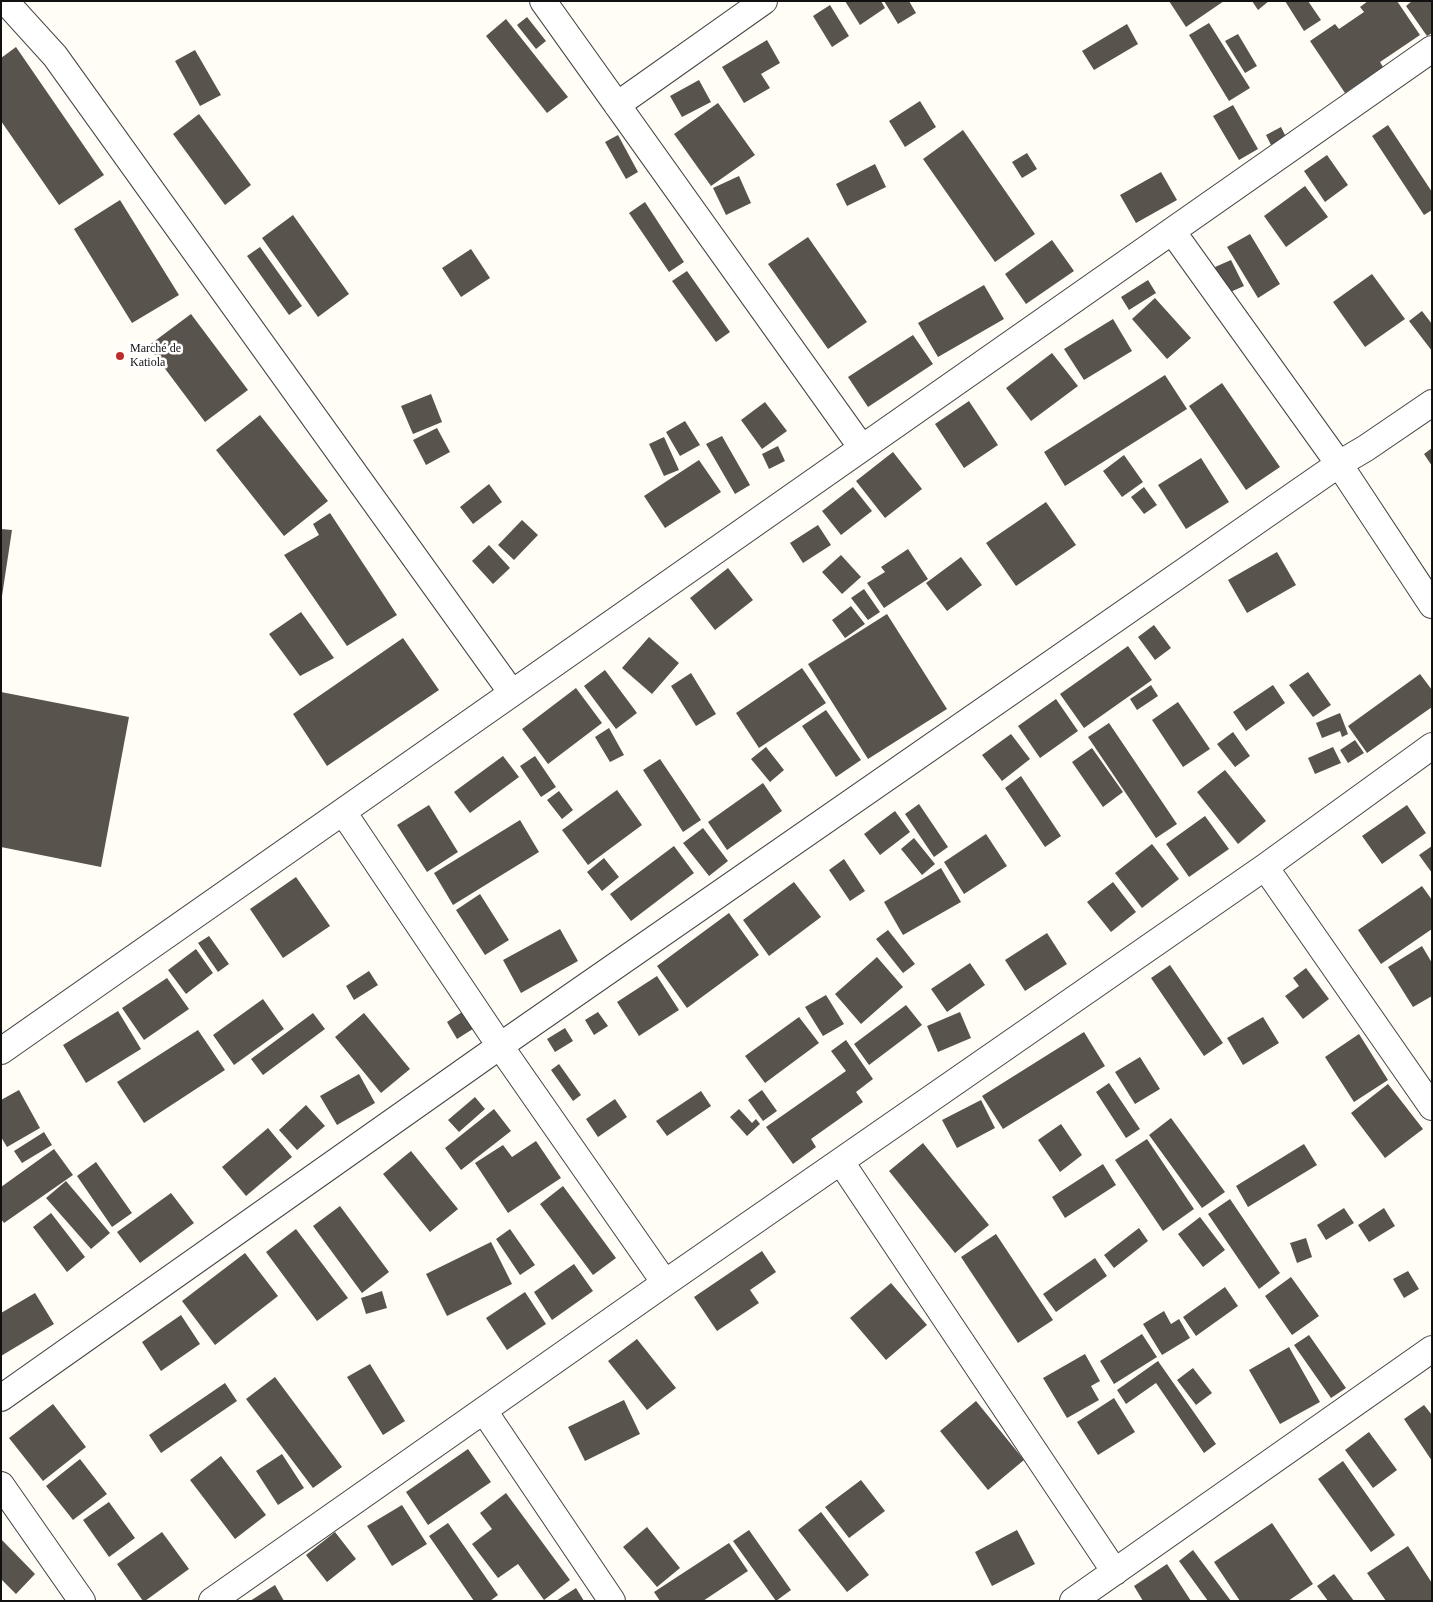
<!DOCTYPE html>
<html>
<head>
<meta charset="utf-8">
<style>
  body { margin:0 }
  #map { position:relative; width:1433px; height:1602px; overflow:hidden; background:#fffdf5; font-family:Georgia,serif }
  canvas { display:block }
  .frame { position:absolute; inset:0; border:2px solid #111; pointer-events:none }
</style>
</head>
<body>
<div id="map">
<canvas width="1433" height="1602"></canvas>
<div class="frame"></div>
</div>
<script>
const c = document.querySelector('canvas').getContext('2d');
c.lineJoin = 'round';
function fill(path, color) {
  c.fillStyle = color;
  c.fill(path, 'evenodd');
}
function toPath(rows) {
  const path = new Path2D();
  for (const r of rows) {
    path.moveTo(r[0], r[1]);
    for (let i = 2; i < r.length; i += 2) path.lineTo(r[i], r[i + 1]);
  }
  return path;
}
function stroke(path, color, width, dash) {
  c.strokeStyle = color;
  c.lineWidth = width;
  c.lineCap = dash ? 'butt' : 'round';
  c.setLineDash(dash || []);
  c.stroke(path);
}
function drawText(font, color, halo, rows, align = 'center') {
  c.font = font + ' Georgia,serif';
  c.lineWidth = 5;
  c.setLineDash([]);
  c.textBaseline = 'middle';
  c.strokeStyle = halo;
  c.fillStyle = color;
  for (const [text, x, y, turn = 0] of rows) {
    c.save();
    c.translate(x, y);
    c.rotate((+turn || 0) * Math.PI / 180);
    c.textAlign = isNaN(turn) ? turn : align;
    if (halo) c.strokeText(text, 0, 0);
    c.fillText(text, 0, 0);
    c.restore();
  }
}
fill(toPath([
  [845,1,881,1,885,8,860,25],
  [884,1,909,1,916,13,898,24],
  [1169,1,1224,1,1186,27],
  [1252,1,1269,1,1258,10],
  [1285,1,1308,1,1321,20,1304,31],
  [1368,1,1397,1,1420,35,1380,62,1383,67,1345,93,1310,41,1335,24,1339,29,1364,12,1360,7],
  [1412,1,1432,1,1432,33,1427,36,1406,6],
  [830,5,849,36,832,47,813,16],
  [527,17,546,41,536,49,517,25],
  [506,19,568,97,547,113,486,36],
  [1209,23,1250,88,1229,101,1189,35],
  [1127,24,1138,44,1094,70,1082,51],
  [1238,34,1257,66,1245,73,1225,41],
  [767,40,780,63,761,74,770,88,744,103,722,67],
  [16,47,104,175,59,205,1,121,1,58],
  [195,50,221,95,200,106,175,61],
  [699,80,711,102,682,117,670,96],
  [920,101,936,127,905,147,889,121],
  [718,103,755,155,711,186,674,134],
  [1233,105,1258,149,1239,160,1213,116],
  [199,114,251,185,225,205,173,134],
  [1388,125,1432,192,1432,210,1424,215,1372,136],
  [1281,127,1286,137,1271,145,1266,135],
  [963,130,1035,234,995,262,923,159],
  [618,135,638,172,626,179,605,142],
  [1027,153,1037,169,1022,178,1012,162],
  [1327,155,1348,185,1325,202,1304,171],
  [875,164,886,187,847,206,836,184],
  [1161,172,1177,200,1136,223,1120,195],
  [739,176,751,203,726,215,713,188],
  [1305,186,1328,217,1286,247,1264,216],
  [120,200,179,295,132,323,74,229],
  [645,202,684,262,669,272,629,213],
  [293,215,349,294,318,317,262,238],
  [1250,234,1280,284,1258,298,1227,247],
  [808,237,867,322,828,349,768,264],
  [1052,240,1074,271,1026,304,1005,274],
  [260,247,302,306,289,315,247,256],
  [471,249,490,278,461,297,442,268],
  [1231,260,1244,286,1228,293,1215,267],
  [687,271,730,332,716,342,672,281],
  [1372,274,1405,319,1365,347,1333,302],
  [1148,280,1156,293,1129,310,1121,297],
  [984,285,1004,319,938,357,918,323],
  [1155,298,1191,338,1167,359,1132,319],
  [1422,311,1432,324,1432,351,1409,321],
  [191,314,248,390,205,422,148,346],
  [1113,319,1132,351,1084,380,1064,349],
  [913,335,933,364,868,407,848,377],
  [1052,353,1078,386,1031,421,1006,388],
  [1165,375,1187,409,1065,486,1044,452],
  [1222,383,1280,467,1246,490,1189,406],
  [431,394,442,422,413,434,401,406],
  [969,401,998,445,964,468,935,424],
  [765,402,787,431,762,449,741,420],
  [260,415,328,501,284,536,216,450],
  [685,421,700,445,680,456,666,432],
  [437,428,450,452,426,465,413,440],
  [722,436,750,485,735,494,706,444],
  [664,437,679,470,664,476,649,444],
  [778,446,785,461,769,469,762,454],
  [1432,448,1432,466,1424,454],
  [893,452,922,489,885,518,856,481],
  [1124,455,1143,482,1122,497,1103,471],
  [1201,458,1229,502,1186,529,1158,485],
  [699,460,721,492,665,528,644,496],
  [489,484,502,502,473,524,460,507],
  [853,487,872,511,841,535,822,511],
  [1144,487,1157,505,1144,514,1131,497],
  [1046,502,1076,545,1016,586,986,543],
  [330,513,397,615,347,646,284,555,319,535,313,524],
  [522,520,538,535,514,560,498,545],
  [818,525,831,545,803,563,790,543],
  [1,529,12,530,2,596,1,596],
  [489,545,510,568,493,584,472,561],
  [908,549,928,579,884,608,867,583,885,572,881,567],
  [1277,552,1296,585,1247,613,1228,580],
  [841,555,861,577,842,594,822,572],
  [961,557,982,585,947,611,926,583],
  [728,568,753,600,715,630,690,598],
  [864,589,880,612,868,620,851,598],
  [851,606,865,624,845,638,832,620],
  [301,612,334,658,300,676,269,634],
  [887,614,947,709,868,759,808,664],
  [1154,625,1171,648,1155,660,1138,637],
  [649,637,679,663,652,694,622,668],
  [403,638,439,690,327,766,293,714],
  [1128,646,1152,680,1084,728,1060,694],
  [802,668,826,703,759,748,736,713],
  [605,670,637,713,616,729,584,686],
  [1308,672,1331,705,1313,717,1289,685],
  [691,673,716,714,696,726,671,686],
  [1420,674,1432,690,1432,707,1367,753,1348,726],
  [1151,685,1158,696,1137,710,1130,699],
  [1273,685,1285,703,1246,731,1233,712],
  [576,688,602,723,548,764,522,729],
  [1,692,129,717,101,867,1,847],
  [1056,699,1078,731,1040,758,1018,726],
  [1178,702,1210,749,1183,767,1152,720],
  [826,710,861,760,836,777,802,726],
  [1340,713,1348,734,1342,737,1340,731,1322,738,1316,723],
  [1109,723,1177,824,1156,838,1088,737],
  [609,728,624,755,610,762,595,737],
  [1233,732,1250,756,1235,767,1217,744],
  [1011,734,1030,759,1002,781,982,755],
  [1355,740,1364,753,1348,763,1340,750],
  [766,747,784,770,770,782,751,759],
  [1333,747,1341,763,1315,774,1308,758],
  [1092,748,1123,792,1103,807,1072,762],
  [503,756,519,777,470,813,454,792],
  [535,756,556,787,541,797,520,766],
  [660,759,701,820,683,832,643,770],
  [1225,770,1266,821,1238,844,1197,792],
  [1021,776,1061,836,1045,847,1005,788],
  [763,783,782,811,727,850,708,822],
  [617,790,642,825,588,865,562,830],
  [559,791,573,810,562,819,547,800],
  [919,804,948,847,934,857,905,814],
  [429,805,458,852,427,872,397,825],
  [1407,805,1426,833,1382,864,1362,836],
  [895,811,910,832,880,855,864,834],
  [1205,816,1229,849,1189,877,1166,844],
  [520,820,539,852,453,905,434,873],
  [703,828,728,861,709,876,683,843],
  [986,834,1007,866,964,894,944,862],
  [914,838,935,864,922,875,901,849],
  [1152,844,1179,879,1142,908,1115,873],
  [674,846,694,873,631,921,610,894],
  [1432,846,1432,873,1419,855],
  [604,858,619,877,602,891,587,872],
  [844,859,865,891,850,901,829,870],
  [941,868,961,902,903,935,884,902],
  [296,877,330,926,283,958,250,909],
  [794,882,821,917,769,956,743,920],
  [1113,882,1136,912,1111,932,1087,902],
  [1422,886,1432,900,1432,929,1381,964,1358,930],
  [480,894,509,940,485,955,456,910],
  [729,913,759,955,687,1008,657,966],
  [560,929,578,961,521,993,503,960],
  [888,930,915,964,903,973,876,939],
  [1047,933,1067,964,1025,991,1005,960],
  [209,936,229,964,218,972,198,943],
  [1422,946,1432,963,1432,996,1413,1007,1388,967],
  [196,949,213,973,186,994,168,970],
  [877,957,903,987,861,1024,835,994],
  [970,963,985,985,947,1012,931,989],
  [1170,965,1223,1043,1204,1056,1151,978],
  [1306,968,1329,999,1303,1019,1285,996,1299,986,1293,978],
  [369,971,378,985,354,1000,346,986],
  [657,976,679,1010,639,1036,617,1002],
  [167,978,189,1009,144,1040,122,1008],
  [826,995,844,1024,823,1036,805,1007],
  [263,999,284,1029,234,1065,213,1035],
  [906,1005,922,1025,869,1065,854,1044],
  [465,1010,476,1027,457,1039,447,1022],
  [118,1011,141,1049,86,1083,63,1045],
  [598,1012,608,1026,594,1035,585,1020],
  [960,1012,971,1038,938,1052,927,1026],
  [313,1013,325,1029,263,1075,251,1059],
  [364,1013,410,1069,381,1093,335,1037],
  [799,1017,819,1043,765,1083,745,1056],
  [1263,1017,1279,1043,1243,1065,1227,1038],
  [565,1028,573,1041,555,1052,547,1039],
  [198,1030,225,1070,144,1123,117,1082],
  [1084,1032,1105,1066,1003,1129,982,1096],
  [1359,1034,1388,1080,1354,1102,1325,1057],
  [846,1040,873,1079,856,1092,863,1102,811,1139,816,1147,793,1164,766,1127,846,1071,831,1051],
  [1140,1057,1160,1089,1135,1104,1115,1072],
  [559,1064,581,1095,573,1101,551,1070],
  [359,1074,375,1103,337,1125,320,1096],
  [1109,1083,1140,1129,1126,1138,1096,1092],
  [1388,1084,1423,1129,1385,1158,1351,1113],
  [19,1090,40,1128,7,1147,1,1137,1,1100],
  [762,1090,777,1111,763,1121,748,1100],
  [701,1091,711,1106,667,1136,656,1121],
  [475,1097,485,1109,459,1132,448,1120],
  [615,1099,627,1117,598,1137,586,1119],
  [981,1100,995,1128,957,1148,942,1120],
  [306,1105,325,1126,297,1150,279,1130],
  [494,1109,511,1131,461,1170,445,1148],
  [739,1109,752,1123,756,1119,760,1124,747,1136,730,1117],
  [1171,1118,1225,1192,1202,1208,1149,1135],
  [1061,1124,1082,1155,1060,1172,1038,1140],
  [268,1128,292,1157,246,1196,222,1167],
  [44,1132,52,1145,22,1163,14,1151],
  [1147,1139,1194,1209,1163,1231,1115,1160],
  [536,1141,561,1178,508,1213,475,1163,503,1145,512,1157],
  [923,1143,989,1225,955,1253,889,1171],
  [1304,1144,1317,1165,1248,1207,1236,1186],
  [54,1149,73,1175,4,1223,1,1219,1,1187],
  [411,1151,458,1209,430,1232,383,1174],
  [96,1162,132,1213,112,1227,77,1176],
  [1103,1164,1116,1185,1065,1218,1052,1197],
  [66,1181,110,1233,91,1249,46,1198],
  [563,1186,616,1258,593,1275,540,1204],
  [171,1193,194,1223,140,1263,117,1232],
  [1230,1199,1280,1273,1259,1289,1208,1214],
  [340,1206,389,1272,362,1293,313,1226],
  [1344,1208,1354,1223,1326,1240,1317,1225],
  [1384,1208,1395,1226,1369,1242,1358,1225],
  [51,1213,85,1257,67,1272,33,1227],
  [1200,1217,1225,1250,1203,1267,1178,1234],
  [1139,1228,1148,1241,1114,1268,1104,1255],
  [296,1229,348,1298,317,1321,266,1252],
  [510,1229,535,1265,520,1275,496,1239],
  [996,1234,1053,1320,1018,1343,961,1257],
  [1306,1238,1312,1257,1297,1263,1290,1243],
  [491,1242,512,1284,447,1316,426,1274],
  [762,1251,776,1272,750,1290,759,1303,717,1331,694,1297],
  [245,1253,278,1296,215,1345,182,1301],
  [1095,1258,1107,1276,1056,1312,1043,1294],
  [574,1264,593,1291,552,1320,534,1292],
  [1408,1271,1419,1289,1404,1298,1393,1279],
  [1291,1277,1319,1316,1292,1335,1265,1296],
  [891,1283,927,1325,886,1360,850,1318],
  [1225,1287,1238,1306,1196,1336,1183,1317],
  [382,1291,387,1308,366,1314,361,1298],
  [525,1292,546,1324,507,1350,486,1318],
  [35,1293,54,1324,1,1356,1,1313],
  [1164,1311,1171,1324,1179,1319,1190,1338,1162,1355,1143,1324],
  [181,1315,200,1344,161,1371,142,1342],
  [1142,1334,1157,1357,1114,1384,1100,1361],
  [1309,1335,1346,1388,1331,1398,1294,1345],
  [637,1339,676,1388,647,1410,608,1361],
  [1289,1347,1320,1402,1280,1424,1249,1370],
  [1085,1354,1100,1381,1091,1386,1099,1400,1067,1418,1043,1378],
  [1158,1361,1216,1444,1204,1453,1156,1383,1126,1404,1117,1390],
  [370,1364,405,1421,383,1435,347,1377],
  [1193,1368,1212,1393,1196,1405,1177,1380],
  [275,1377,342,1467,313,1488,246,1399],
  [225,1383,237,1401,161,1453,149,1435],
  [1114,1398,1135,1432,1098,1455,1077,1422],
  [624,1400,640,1434,585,1461,568,1427],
  [976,1401,1024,1460,988,1490,940,1431],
  [53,1404,86,1447,43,1481,9,1438],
  [1424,1405,1432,1415,1432,1461,1404,1419],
  [1369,1432,1397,1470,1373,1488,1345,1450],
  [468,1449,491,1482,428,1525,406,1492],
  [282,1454,304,1488,278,1505,256,1471],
  [221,1456,266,1515,235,1539,190,1480],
  [80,1459,107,1494,73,1520,46,1486],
  [1343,1461,1395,1535,1371,1552,1318,1479],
  [861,1480,885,1511,849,1538,825,1507],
  [506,1493,570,1580,544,1600,518,1564,498,1578,472,1544,492,1529,480,1513],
  [109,1502,135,1538,109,1557,83,1520],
  [402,1505,427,1544,392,1566,367,1526],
  [821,1512,869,1575,847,1592,798,1530],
  [448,1523,498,1595,490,1601,474,1601,429,1536],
  [1272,1523,1313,1584,1288,1601,1240,1601,1214,1562],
  [647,1527,680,1568,657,1587,623,1547],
  [749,1530,791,1590,776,1601,733,1541],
  [1017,1530,1035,1564,992,1586,975,1552],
  [162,1532,189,1569,145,1601,143,1601,117,1564],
  [335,1532,356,1559,327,1582,306,1555],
  [1,1539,35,1574,16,1594,1,1579],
  [729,1543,748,1571,703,1601,660,1601,654,1592],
  [1408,1546,1432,1583,1432,1601,1386,1601,1367,1573],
  [1193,1550,1231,1601,1208,1601,1179,1561],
  [1167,1564,1191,1601,1143,1601,1134,1586],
  [1334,1574,1354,1601,1328,1601,1317,1586],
  [275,1585,284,1601,250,1601],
  [576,1588,584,1601,556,1601]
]), '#59534d');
const minor = toPath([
  [5,1,55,56,512,693],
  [543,1,862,448],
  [617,105,764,1],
  [1172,231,1339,464,1432,605],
  [343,812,500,1046,665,1283],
  [1265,867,1432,1107],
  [1,1051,1432,49],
  [841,1162,1115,1572],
  [1,1398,500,1046,1339,464,1366,448,1432,403],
  [484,1411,612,1601],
  [1,1485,82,1601],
  [212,1601,665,1283,1265,867,1432,746],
  [1073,1601,1432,1349]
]);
stroke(minor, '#444', 28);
stroke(minor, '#fff', 26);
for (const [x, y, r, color] of [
  [120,356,5,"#bf2b2b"]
]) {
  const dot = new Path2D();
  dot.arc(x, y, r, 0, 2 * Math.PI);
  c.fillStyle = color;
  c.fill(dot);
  stroke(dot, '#fff', 2);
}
drawText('12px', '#111', '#fff', [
  ["Marché de",130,349],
  ["Katiola",130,363]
], 'left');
</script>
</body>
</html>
